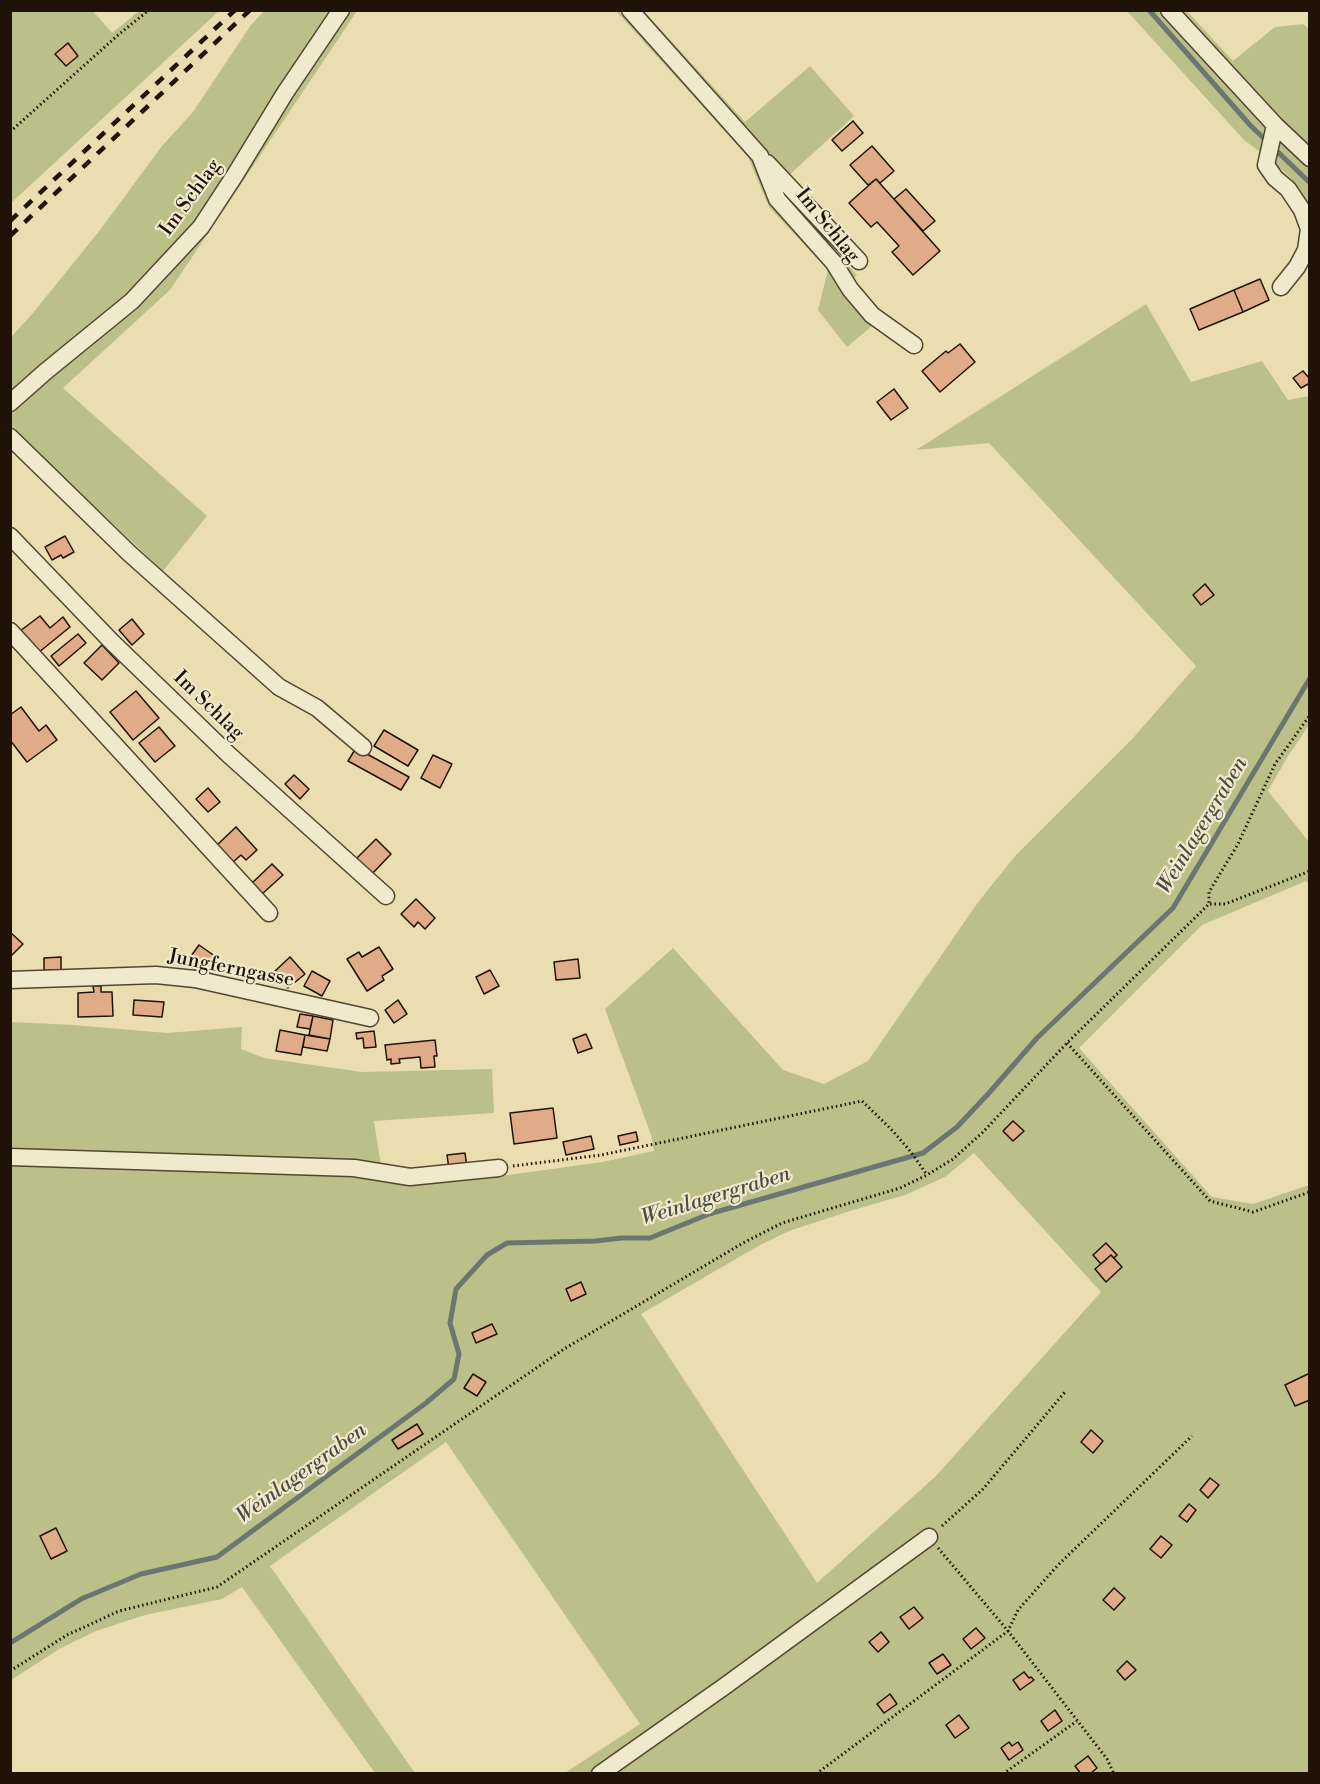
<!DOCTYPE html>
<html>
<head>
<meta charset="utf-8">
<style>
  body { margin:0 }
  #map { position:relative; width:1320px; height:1784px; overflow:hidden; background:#eaddb0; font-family:"Libre Bodoni",serif }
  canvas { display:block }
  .frame { position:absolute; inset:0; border:12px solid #211207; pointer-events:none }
</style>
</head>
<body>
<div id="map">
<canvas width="1320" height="1784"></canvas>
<div class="frame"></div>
</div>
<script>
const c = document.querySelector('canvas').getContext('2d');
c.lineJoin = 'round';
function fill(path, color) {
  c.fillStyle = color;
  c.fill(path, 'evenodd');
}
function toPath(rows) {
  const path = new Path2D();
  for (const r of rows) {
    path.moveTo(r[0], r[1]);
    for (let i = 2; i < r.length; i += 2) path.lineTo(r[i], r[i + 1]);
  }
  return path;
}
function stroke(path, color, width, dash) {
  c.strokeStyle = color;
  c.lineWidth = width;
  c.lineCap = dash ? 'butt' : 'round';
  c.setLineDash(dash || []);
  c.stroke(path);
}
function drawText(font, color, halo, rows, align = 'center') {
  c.font = font + ' "Libre Bodoni",serif';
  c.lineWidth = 4.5;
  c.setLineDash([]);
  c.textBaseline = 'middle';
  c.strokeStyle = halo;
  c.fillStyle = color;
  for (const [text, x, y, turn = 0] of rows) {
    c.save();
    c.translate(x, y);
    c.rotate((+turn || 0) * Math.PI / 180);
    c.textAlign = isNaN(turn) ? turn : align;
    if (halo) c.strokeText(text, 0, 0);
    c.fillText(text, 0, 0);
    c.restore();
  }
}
fill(toPath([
  [11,11,93,11,112,33,139,11,219,11,11,203],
  [264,11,357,11,170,290,63,388,207,516,163,571,15,431,11,435,11,337,33,313,100,230,162,146,193,112,251,25],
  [616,11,644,11,745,122,810,66,854,116,777,186,857,275,851,282,884,316,847,347,818,310,828,270,769,207,748,157],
  [1127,11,1187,11,1233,61,1275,27,1303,24,1309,29,1309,207,1292,179,1271,160,1244,140],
  [1146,304,1191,382,1262,361,1288,400,1309,396,1309,725,1288,756,1268,791,1309,842,1309,884,1306,881,1202,925,1079,1048,1212,1197,1253,1204,1309,1185,1309,1773,565,1773,640,1724,446,1442,270,1566,415,1773,375,1773,242,1587,222,1599,145,1615,96,1631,61,1648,11,1680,11,1022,74,1025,167,1033,242,1027,241,1049,264,1058,362,1072,492,1069,494,1113,374,1121,383,1178,415,1184,458,1182,602,1162,654,1151,651,1135,605,1009,673,948,783,1070,824,1084,868,1061,979,901,1016,855,1133,738,1196,666,989,443,916,450],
  [974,1153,1101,1292,936,1476,817,1583,641,1314,760,1245,789,1231,850,1211,905,1195,945,1177]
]), '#bbc088');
stroke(toPath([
  [1149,10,1250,125,1310,183],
  [10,1643,81,1599,141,1574,217,1557,426,1403,454,1379,459,1354,450,1323,456,1289,487,1255,507,1243,596,1241,621,1238,650,1238,709,1214,923,1153,957,1127,989,1093,1037,1038,1173,908,1310,678]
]), '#6b7671', 5);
const building = toPath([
  [68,43,78,56,66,66,55,54,68,43],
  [853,121,863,133,842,151,832,140,853,121],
  [872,146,894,171,880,183,876,179,868,185,850,165,872,146],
  [876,179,940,251,913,275,892,252,899,246,877,222,871,227,849,203,876,179],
  [906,189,935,221,923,231,894,199,906,189],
  [1260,279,1269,300,1243,312,1234,290,1260,279],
  [1234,290,1243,312,1199,330,1190,309,1234,290],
  [960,344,975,362,940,392,922,371,946,351,948,353,960,344],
  [1303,371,1310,379,1310,383,1301,388,1293,378,1303,371],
  [894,389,908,408,891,420,877,402,894,389],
  [65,536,74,552,63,558,61,555,52,560,45,547,65,536],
  [1205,584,1214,595,1201,605,1193,595,1205,584],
  [40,616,50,628,63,617,70,627,38,653,20,631,40,616],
  [132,619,144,634,132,645,119,630,132,619],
  [78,634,86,643,59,666,51,656,78,634],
  [102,645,119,663,102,680,84,663,102,645],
  [136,691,159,718,133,740,110,712,136,691],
  [21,707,39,731,46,725,57,740,27,762,10,740,10,715,21,707],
  [159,727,175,746,155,762,139,743,159,727],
  [384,730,418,750,408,766,374,746,384,730],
  [356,748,409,777,401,790,348,761,356,748],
  [433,755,452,764,440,788,421,778,433,755],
  [294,775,309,789,300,799,285,784,294,775],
  [208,788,220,802,208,812,196,799,208,788],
  [236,827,257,850,246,860,241,855,232,863,216,846,236,827],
  [376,839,391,854,372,874,356,859,376,839],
  [272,864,283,875,262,894,251,884,272,864],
  [416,899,435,918,425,929,418,922,414,927,401,914,416,899],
  [10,932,23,944,10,957,10,932],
  [199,945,219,959,206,977,186,963,199,945],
  [379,947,393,969,382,976,384,980,367,991,347,959,359,952,362,957,379,947],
  [61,957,61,970,44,970,44,958,61,957],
  [290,957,305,974,288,988,274,972,290,957],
  [578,959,580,978,556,980,554,962,578,959],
  [490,970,499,986,484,994,476,977,490,970],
  [312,971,330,981,322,996,304,986,312,971],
  [93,986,101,986,101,992,112,992,113,1016,78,1017,78,993,94,992,93,986],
  [134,1000,164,1002,162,1017,133,1015,134,1000],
  [398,1000,407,1014,394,1023,385,1010,398,1000],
  [300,1014,313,1016,310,1029,297,1027,300,1014],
  [313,1016,333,1020,330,1039,309,1035,313,1016],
  [280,1030,305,1035,301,1055,276,1051,280,1030],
  [374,1031,376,1047,364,1048,363,1038,357,1039,356,1033,374,1031],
  [586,1034,592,1048,578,1053,573,1039,586,1034],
  [305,1035,330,1039,327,1051,303,1047,305,1035],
  [435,1040,437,1056,434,1056,435,1067,421,1068,420,1057,399,1059,400,1063,391,1064,391,1059,387,1060,385,1045,435,1040],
  [553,1108,557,1138,514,1144,510,1113,553,1108],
  [1013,1121,1024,1131,1013,1141,1003,1131,1013,1121],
  [636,1132,638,1141,620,1145,618,1136,636,1132],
  [591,1136,594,1149,566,1155,563,1142,591,1136],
  [465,1153,467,1167,449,1169,447,1155,465,1153],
  [1106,1243,1117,1255,1114,1258,1111,1255,1101,1264,1093,1255,1106,1243],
  [1111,1255,1122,1267,1106,1282,1095,1269,1111,1255],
  [581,1282,586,1294,571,1301,566,1289,581,1282],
  [492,1324,497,1334,476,1343,472,1333,492,1324],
  [1310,1373,1310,1400,1295,1406,1285,1385,1310,1373],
  [473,1374,486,1382,477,1396,464,1388,473,1374],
  [417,1424,423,1434,398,1449,392,1440,417,1424],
  [1091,1430,1103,1441,1093,1453,1081,1442,1091,1430],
  [1210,1478,1219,1485,1208,1498,1200,1490,1210,1478],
  [1189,1504,1196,1510,1187,1522,1179,1516,1189,1504],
  [56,1528,67,1551,51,1559,40,1536,56,1528],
  [1161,1536,1172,1545,1161,1558,1150,1549,1161,1536],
  [1114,1588,1125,1598,1114,1610,1103,1600,1114,1588],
  [914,1607,923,1618,909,1629,900,1617,914,1607],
  [976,1628,985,1638,971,1649,963,1639,976,1628],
  [881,1632,889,1642,878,1652,869,1642,881,1632],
  [943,1654,951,1665,937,1674,929,1663,943,1654],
  [1127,1661,1136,1670,1125,1680,1117,1671,1127,1661],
  [1024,1672,1029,1678,1031,1677,1034,1680,1020,1690,1013,1680,1024,1672],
  [890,1694,897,1704,884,1713,877,1704,890,1694],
  [1055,1710,1062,1721,1048,1731,1041,1721,1055,1710],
  [959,1715,969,1728,955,1738,946,1725,959,1715],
  [1009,1742,1012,1746,1018,1742,1023,1750,1009,1760,1001,1748,1009,1742],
  [1088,1756,1097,1768,1090,1774,1081,1774,1075,1766,1088,1756]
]);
fill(building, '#e0ac88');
stroke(building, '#211207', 1.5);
const minor = toPath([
  [630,10,760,156,777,199,834,263,850,289,872,315,914,345],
  [1169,10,1275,125,1310,158],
  [1275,125,1266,165,1275,178,1288,189,1302,210,1309,229,1306,250,1297,267,1281,287],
  [767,163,859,261],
  [10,403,45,372,132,301,201,227,235,175,285,93,341,10],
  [10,437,129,553,279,687,317,708,363,747],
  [10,536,112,642,228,754,386,896],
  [10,631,269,913],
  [10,980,156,975,195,979,370,1018],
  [10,1157,354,1168,410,1177,499,1168],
  [600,1774,725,1686,929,1537]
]);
stroke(minor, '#534531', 19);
stroke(toPath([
  [10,132,118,35,149,10],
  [1210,904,1225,904,1310,871],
  [1067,1043,1210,1201,1253,1212,1310,1192],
  [513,1166,601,1155,862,1101,891,1129,911,1152,927,1175],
  [942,1526,983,1489,1065,1392],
  [938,1548,1008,1631,1107,1759,1114,1774],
  [10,1671,67,1635,119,1611,217,1587,564,1349,743,1243,782,1223,900,1188,927,1175,953,1159,982,1133,1067,1043,1209,904,1209,892,1238,844,1275,764,1310,715],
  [816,1774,1008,1631,1018,1610,1058,1565,1192,1436],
  [1003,1774,1077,1721]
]), '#211207', 3, [1.5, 3]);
stroke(minor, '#f1e9cc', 16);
stroke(toPath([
  [10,221,235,10],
  [10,236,250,10]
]), '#211207', 4.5, [10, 10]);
drawText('20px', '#211207', '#f1e9cc', [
  ["Im Schlag",191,198,-54],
  ["Im Schlag",827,226,51],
  ["Im Schlag",208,706,44],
  ["Jungferngasse",231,969,11]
]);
drawText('italic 21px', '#4c4c45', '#f1e9cc', [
  ["Weinlagergraben",1203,826,-59],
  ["Weinlagergraben",716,1197,-17],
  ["Weinlagergraben",302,1474,-36]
]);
</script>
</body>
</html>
